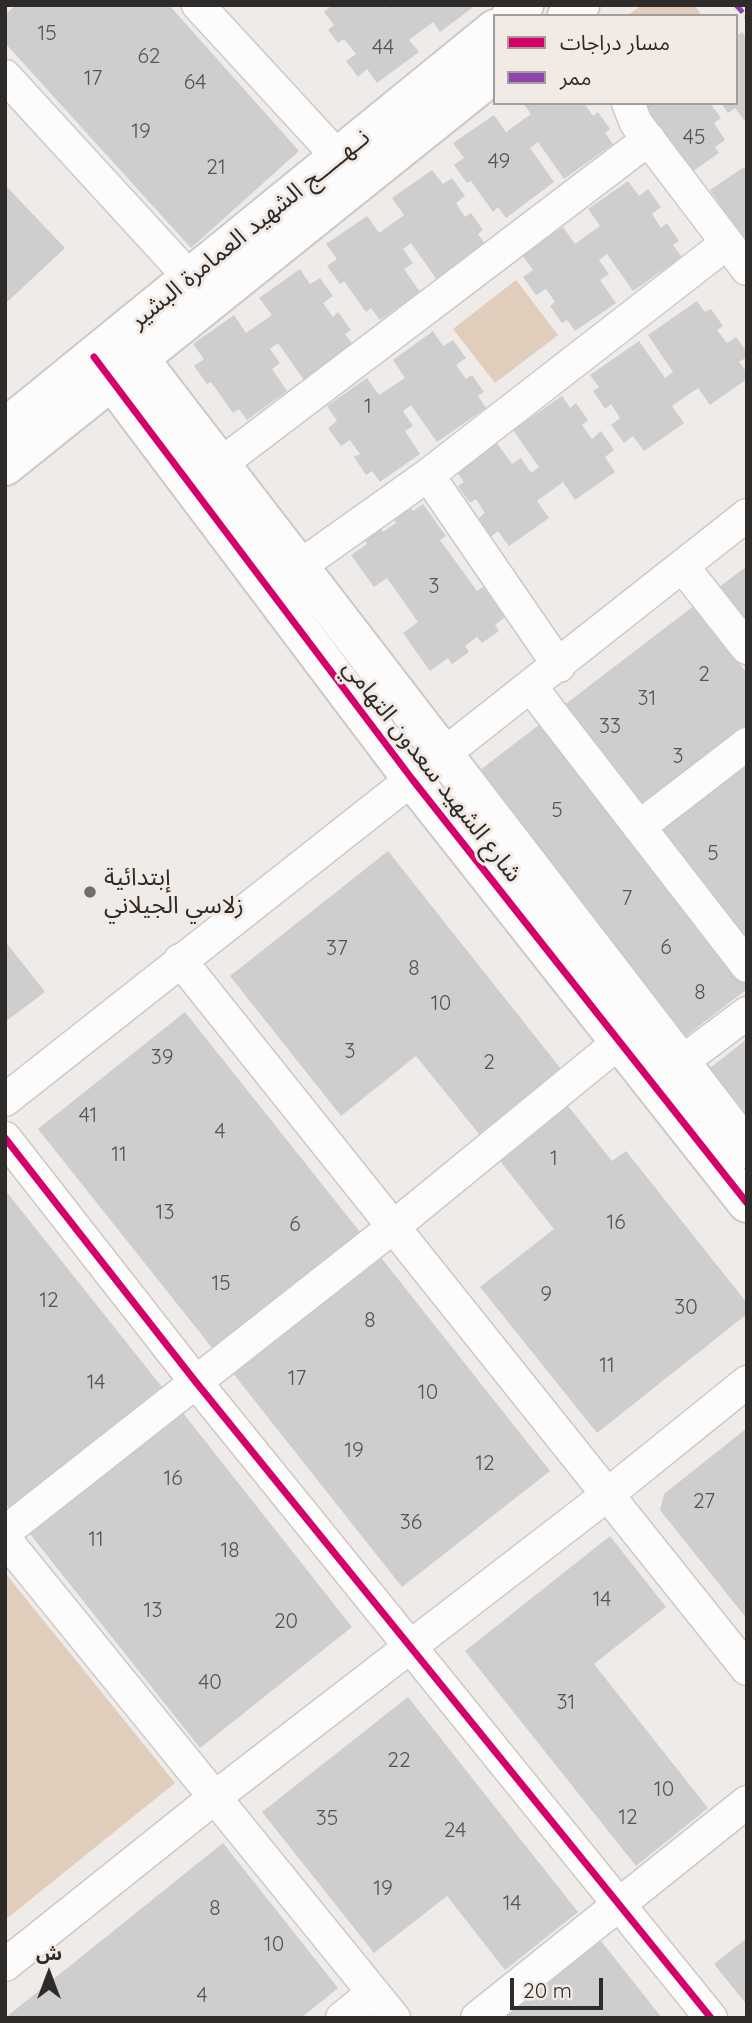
<!DOCTYPE html>
<html>
<head>
<meta charset="utf-8">
<style>
  body { margin:0 }
  #map { position:relative; width:752px; height:2023px; overflow:hidden; background:#eeebe8; font-family:Quicksand,"Noto Sans Arabic",sans-serif }
  canvas { display:block }
  .frame { position:absolute; inset:0; border:7px solid #2e2b29; pointer-events:none }
  .legend { position:absolute; left:493px; top:14px; width:245px; height:91px; box-sizing:border-box; background:#f2eae4; border:2px solid #a49e99; margin:0; padding:9px 12px; list-style:none; font-size:21px; color:#2e2b29 }
  .legend li { display:flex; align-items:center; gap:14px; height:35px }
  .legend b { width:35px; border:2px solid #a49e99 }
  .north { position:absolute; left:14px; top:1939px; width:70px; height:70px; -webkit-text-stroke:5px #f2eae4; paint-order:stroke; rotate:0deg; font-size:19px; font-weight:700; line-height:28px; text-align:center; color:#2e2b29 }
  .north::after { content:''; display:block; margin:auto; width:24px; height:32px; background:#2e2b29; clip-path:polygon(50% 0,100% 100%,50% 72%,0 100%) }
  .scale { position:absolute; left:510px; top:1978px; width:93px; height:32px; box-sizing:border-box; border:4px solid #2e2b29; border-top:0; padding-left:9px; font-size:21px; line-height:24px; white-space:nowrap; color:#2e2b29; -webkit-text-stroke:5px #f2eae4; paint-order:stroke }
</style>
</head>
<body>
<div id="map">
<canvas width="752" height="2023"></canvas>
<div class="frame"></div>
<ul class="legend">
<li><b style="height:9px;background:#d6006c"></b>مسار دراجات</li>
<li><b style="height:9px;background:#8e44ad"></b>ممر</li>
</ul>
<div class="north">ش</div>
<div class="scale">20 m</div>
</div>
<script>
const c = document.querySelector('canvas').getContext('2d');
c.lineJoin = 'round';
function paint(path, color) {
  c.fillStyle = color;
  c.fill(path, 'evenodd');
}
function shape(rows) {
  const path = new Path2D();
  for (const r of rows) {
    path.moveTo(r[0], r[1]);
    for (let i = 2; i < r.length; i += 2) path.lineTo(r[i], r[i + 1]);
  }
  return path;
}
function stroke(path, color, width, dash) {
  c.strokeStyle = color;
  c.lineWidth = width;
  c.lineCap = dash ? 'butt' : 'round';
  c.setLineDash(dash || []);
  c.stroke(path);
}
function drawText(font, color, halo, rows, align = 'center') {
  c.font = font + ' Quicksand,"Noto Sans Arabic",sans-serif';
  c.lineWidth = 6;
  c.setLineDash([]);
  c.textBaseline = 'middle';
  c.strokeStyle = halo;
  c.fillStyle = color;
  for (const [text, x, y, turn = 0] of rows) {
    c.save();
    c.translate(x, y);
    c.rotate((+turn || 0) * Math.PI / 180);
    c.textAlign = isNaN(turn) ? turn : align;
    if (halo) c.strokeText(text, 0, 0);
    c.fillText(text, 0, 0);
    c.restore();
  }
}
paint(shape([
  [642,5,694,5,702,16,627,16],
  [516,280,558,335,495,383,453,329],
  [5,1573,175,1783,5,1920]
]), '#e0cdbc');
paint(shape([
  [16,5,169,5,299,151,191,248,5,43,5,15],
  [332,5,383,5,385,8,389,5,476,5,440,32,433,22,409,40,419,52,377,83,367,69,358,77,346,61,356,54,344,39,338,43,328,30,334,25,324,12],
  [742,32,747,38,747,124,735,108,728,113,721,103,736,103,736,36],
  [523,103,584,103,593,116,598,112,610,129,605,133,613,144,564,179,538,142,530,148,554,182,506,218,498,207,493,212,471,181,467,183,454,165,464,158,453,143,494,115,506,132,531,114],
  [643,103,710,103,721,118,714,123,725,140,715,147,719,153,689,174],
  [744,167,747,170,747,246,711,209,719,203,710,190],
  [432,170,443,184,452,178,465,196,456,203,465,217,471,213,483,230,478,234,486,245,437,280,411,243,403,249,413,263,404,269,420,292,380,320,371,308,366,312,344,281,340,284,327,266,337,259,326,244,367,216,379,233,404,215,392,198],
  [628,181,639,196,648,189,661,207,652,214,661,228,667,223,679,241,673,245,682,257,633,291,607,254,599,260,609,274,600,280,616,303,575,331,567,320,562,323,550,306,555,302,546,289,536,295,523,277,533,270,522,255,563,227,575,244,587,235,600,226,588,209],
  [5,185,65,248,5,304],
  [300,269,310,284,320,278,333,296,323,303,333,317,338,312,351,330,345,334,353,345,304,380,278,343,270,349,280,363,272,369,287,391,247,420,239,409,233,413,211,382,207,384,194,366,204,359,193,344,234,315,246,333,272,315,259,298],
  [697,301,705,312,711,309,723,326,717,330,727,343,736,337,747,352,747,357,739,362,747,372,747,379,710,405,698,388,672,406,684,423,644,451,633,436,624,443,611,425,620,418,611,404,605,409,593,391,599,387,590,375,639,341,665,378,673,372,648,335],
  [433,331,443,346,453,340,466,358,456,365,466,379,472,375,484,392,478,396,486,408,437,442,411,405,403,411,413,426,405,431,420,454,380,482,372,471,366,475,354,457,360,454,350,440,341,446,328,428,337,421,327,406,367,378,379,395,405,378,393,360],
  [562,396,570,408,576,403,588,420,582,425,592,439,601,431,614,450,605,457,615,472,575,500,563,482,537,501,549,518,509,546,498,531,489,538,476,520,485,513,476,499,470,503,458,486,464,482,456,471,496,442,512,464,521,458,531,473,539,467,513,430],
  [423,504,446,536,440,540,477,591,483,587,505,617,495,625,499,631,482,643,477,637,465,646,469,652,452,664,448,658,430,671,403,633,418,622,387,578,374,587,351,555,367,544,363,538,379,526,383,532,396,523,392,517,409,505,413,511],
  [747,566,747,623,718,588],
  [695,605,747,673,747,733,645,809,563,706],
  [540,724,747,985,747,989,685,1037,475,774],
  [747,764,747,945,661,831],
  [388,851,561,1069,479,1134,416,1056,341,1116,230,976],
  [5,941,45,992,5,1022],
  [185,1012,360,1232,213,1349,38,1129],
  [747,1039,747,1114,710,1068],
  [564,1101,612,1161,626,1151,747,1303,747,1314,597,1433,480,1287,554,1229,496,1156],
  [5,1190,162,1387,9,1508,5,1503],
  [379,1255,550,1471,402,1587,232,1372],
  [183,1413,352,1627,200,1748,30,1534],
  [747,1428,747,1619,660,1510,664,1494],
  [610,1536,666,1607,594,1664,708,1808,636,1866,465,1651],
  [408,1697,578,1912,505,1970,447,1896,374,1953,262,1812],
  [223,1843,338,1988,301,2018,5,2018],
  [747,1938,747,2005,714,1964],
  [601,1941,662,2018,504,2018,528,1998]
]), '#cfcecf');
const minor = shape([
  [198,5,338,157],
  [5,76,191,279],
  [628,103,636,123,747,269],
  [222,463,649,139],
  [428,475,559,666],
  [300,566,428,475,727,243],
  [683,567,747,648],
  [531,687,747,966],
  [639,827,747,744],
  [180,960,747,1669],
  [679,1064,747,1013],
  [5,1100,747,515],
  [5,1138,195,1381,711,2018],
  [5,1532,392,1228,618,1043],
  [5,1539,394,2018],
  [5,1965,214,1798,607,1495,747,1382],
  [342,2018,373,1993],
  [477,2018,747,1802]
]);
const tertiary = shape([
  [121,335,747,1149],
  [94,357,412,779,747,1203]
]);
const secondary = shape([
  [511,16,524,5],
  [567,16,580,5],
  [5,428,495,29],
  [5,466,495,73]
]);
stroke(minor, '#ccc9c7', 35);
stroke(tertiary, '#ccc9c7', 42);
stroke(secondary, '#ccc9c7', 42);
stroke(minor, '#fcfcfc', 32);
stroke(tertiary, '#fcfcfc', 38);
stroke(secondary, '#fcfcfc', 38);
stroke(shape([
  [736,5,747,17]
]), '#8e44ad', 5, [10, 5]);
stroke(shape([
  [94,357,412,779,747,1203],
  [5,1138,195,1381,711,2018]
]), '#d6006c', 7);
for (const [x, y, r, color] of [
  [90,892,7,"#716e6c"]
]) {
  const dot = new Path2D();
  dot.arc(x, y, r, 0, 2 * Math.PI);
  c.fillStyle = color;
  c.fill(dot);
  stroke(dot, '#f2eae4', 2.5);
}
drawText('21px', '#565452', null, [
  ["15",47,34],
  ["44",383,48],
  ["62",149,57],
  ["17",93,79],
  ["64",195,83],
  ["19",141,132],
  ["45",694,138],
  ["49",499,162],
  ["21",216,168],
  ["1",368,407],
  ["3",434,587],
  ["2",704,675],
  ["31",647,699],
  ["33",610,727],
  ["3",678,757],
  ["5",557,811],
  ["5",713,854],
  ["7",627,899],
  ["6",666,948],
  ["37",337,949],
  ["8",414,969],
  ["8",700,993],
  ["10",441,1004],
  ["3",350,1052],
  ["39",162,1058],
  ["2",489,1063],
  ["41",88,1116],
  ["4",220,1132],
  ["11",119,1155],
  ["1",554,1159],
  ["13",165,1213],
  ["16",616,1223],
  ["6",295,1225],
  ["15",221,1284],
  ["9",546,1295],
  ["12",49,1301],
  ["30",686,1308],
  ["8",370,1321],
  ["11",607,1366],
  ["17",297,1379],
  ["14",96,1383],
  ["10",428,1393],
  ["19",354,1451],
  ["12",485,1464],
  ["16",173,1479],
  ["27",704,1502],
  ["36",411,1523],
  ["11",96,1540],
  ["18",230,1551],
  ["14",602,1600],
  ["13",153,1611],
  ["20",286,1622],
  ["40",210,1683],
  ["31",566,1703],
  ["22",399,1761],
  ["10",664,1790],
  ["12",628,1818],
  ["35",327,1819],
  ["24",455,1831],
  ["19",383,1889],
  ["14",512,1904],
  ["8",215,1909],
  ["10",274,1945],
  ["4",202,1996]
]);
drawText('24px', '#2e2b29', '#f2eae4', [
  ["نــهـــــج الشهيد العمامرة البشير",250,229,-39],
  ["شارع الشهيد سعدون التهامي",432,771,52]
]);
drawText('24px', '#2e2b29', '#f2eae4', [
  ["إبتدائية",104,878],
  ["زلاسي الجيلاني",104,906]
], 'left');
</script>
</body>
</html>
